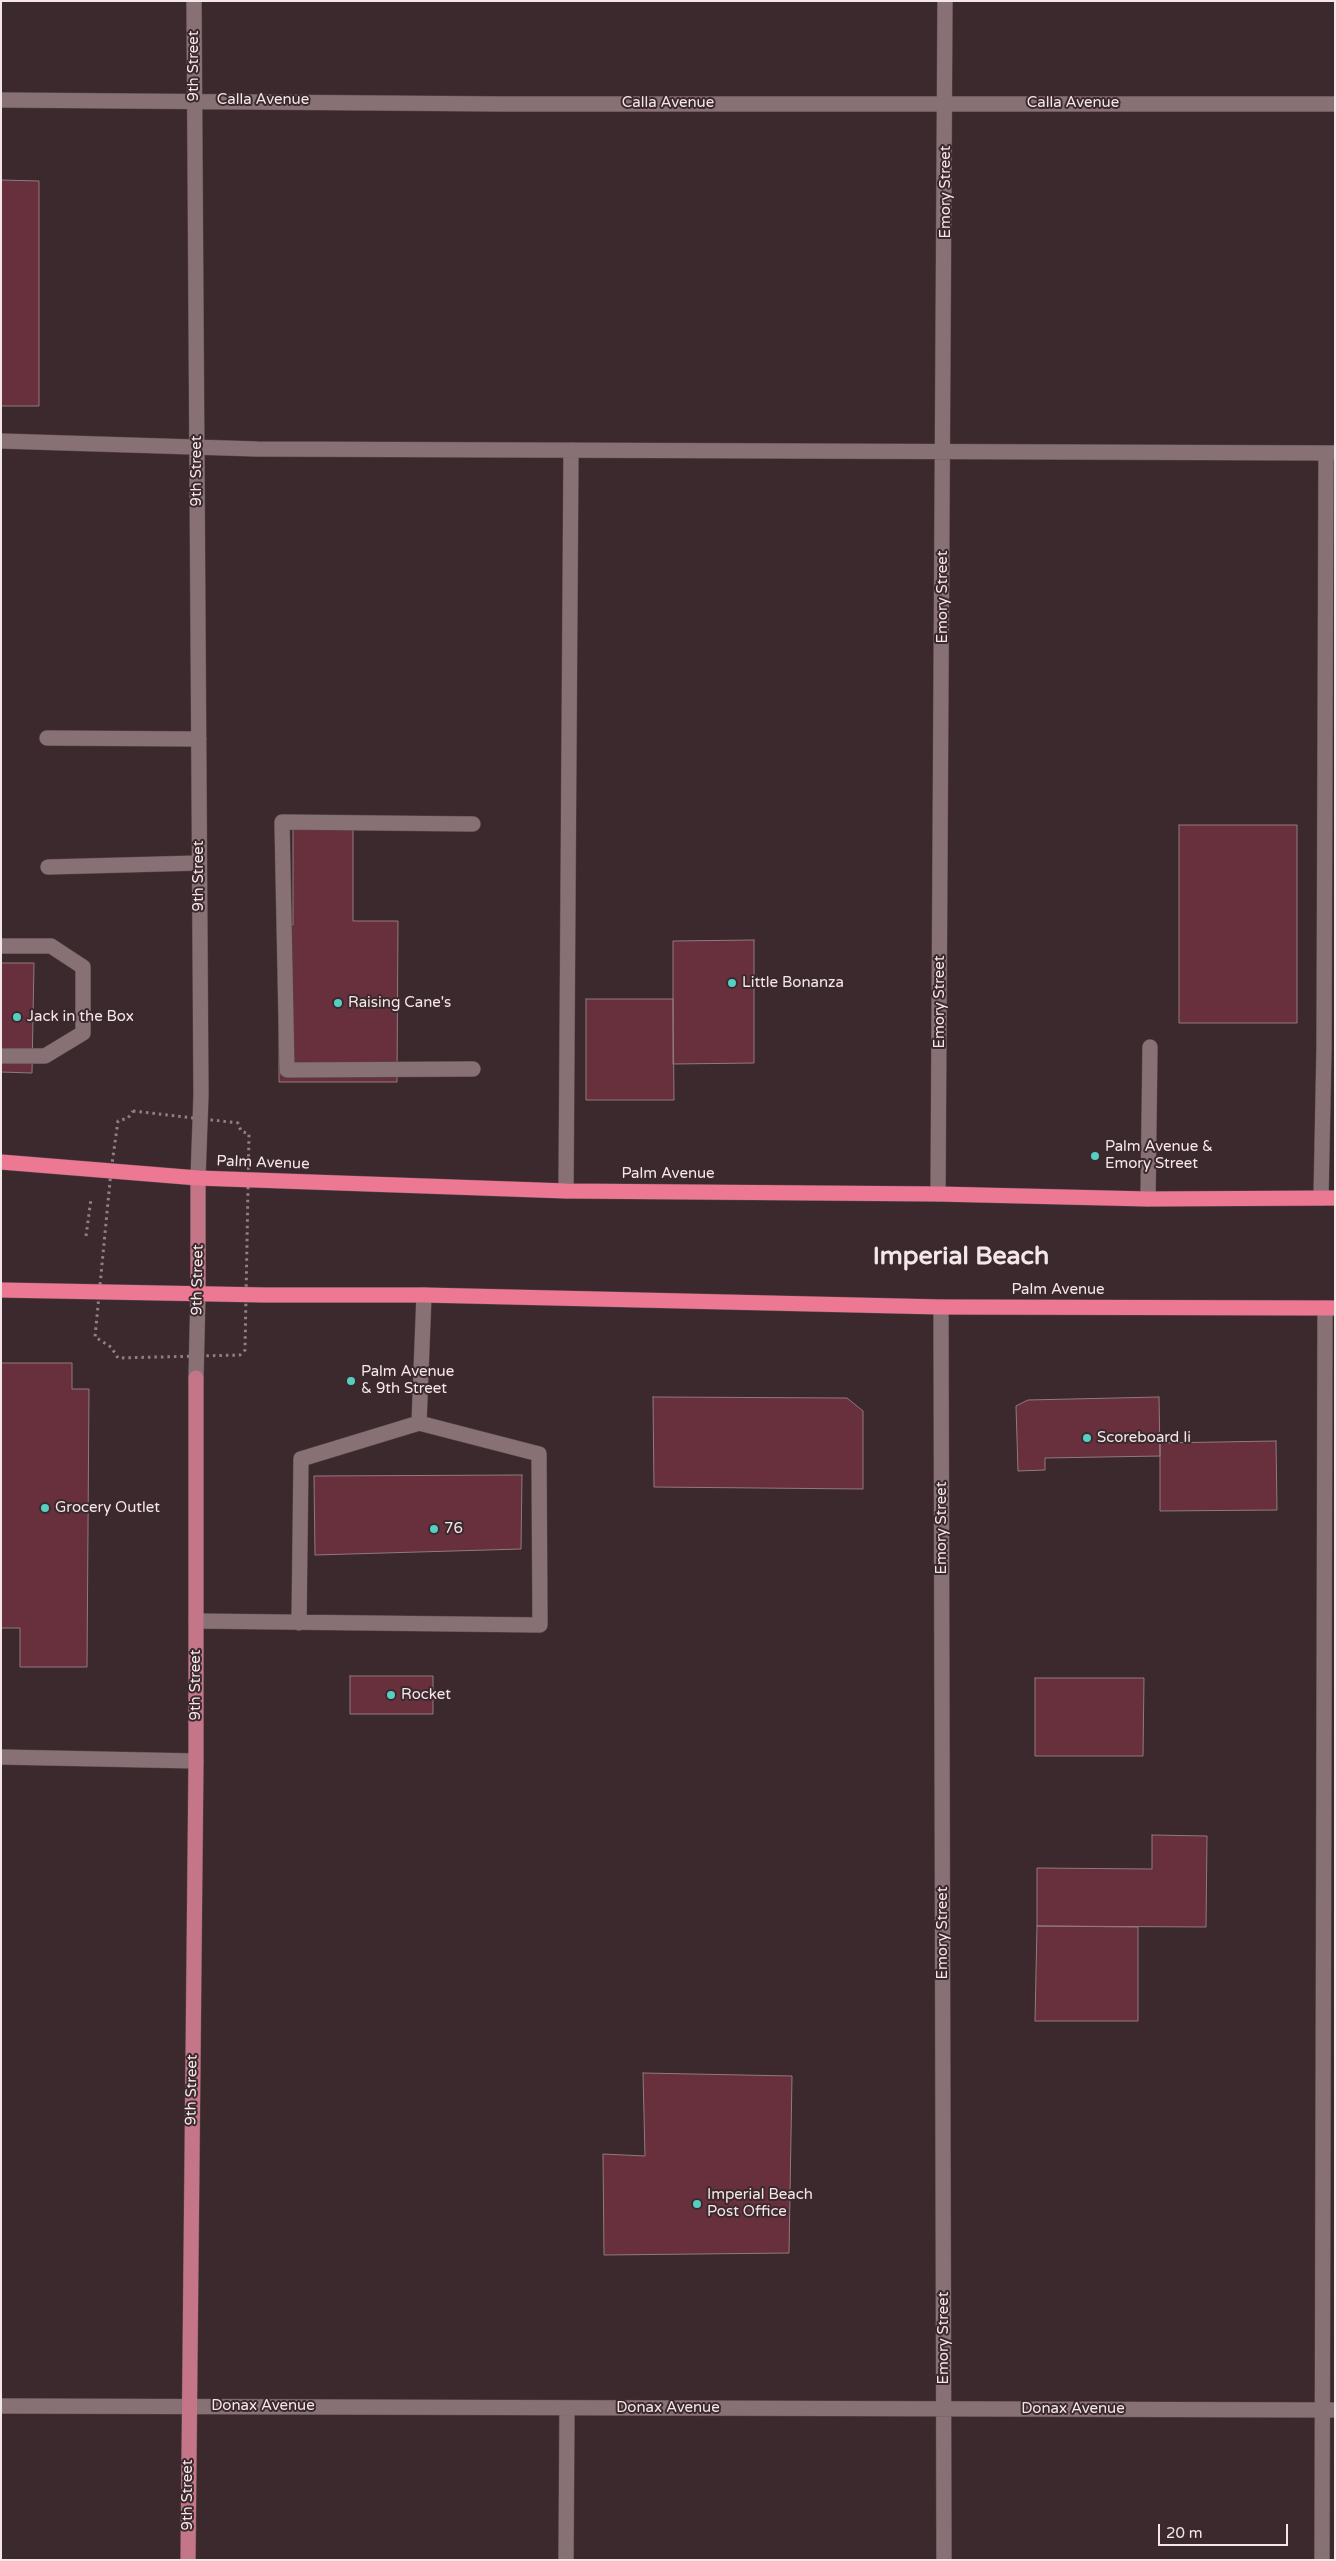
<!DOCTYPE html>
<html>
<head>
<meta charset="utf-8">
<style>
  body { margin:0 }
  #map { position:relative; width:1336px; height:2561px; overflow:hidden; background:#3c292d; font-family:"Varela Round",sans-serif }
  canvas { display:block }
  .frame { position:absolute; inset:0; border:2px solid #f4e7e9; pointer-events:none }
  .scale { position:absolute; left:1158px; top:2524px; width:130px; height:22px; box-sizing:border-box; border:2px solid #f4e7e9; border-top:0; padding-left:6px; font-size:15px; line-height:18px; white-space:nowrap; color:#f4e7e9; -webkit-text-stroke:4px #3c292d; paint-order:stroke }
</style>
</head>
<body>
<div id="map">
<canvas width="1336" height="2561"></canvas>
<div class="frame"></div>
<div class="scale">20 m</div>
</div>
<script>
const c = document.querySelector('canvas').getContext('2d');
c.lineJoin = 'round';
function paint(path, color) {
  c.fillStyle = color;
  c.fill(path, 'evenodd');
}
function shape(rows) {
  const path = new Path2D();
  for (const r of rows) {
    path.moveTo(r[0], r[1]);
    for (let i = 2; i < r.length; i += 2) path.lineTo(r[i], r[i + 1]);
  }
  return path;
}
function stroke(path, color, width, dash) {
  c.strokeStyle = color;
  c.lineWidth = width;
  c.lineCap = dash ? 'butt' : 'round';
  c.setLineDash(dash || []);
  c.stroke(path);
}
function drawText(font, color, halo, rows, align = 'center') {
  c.font = font + ' "Varela Round",sans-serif';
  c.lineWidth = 4;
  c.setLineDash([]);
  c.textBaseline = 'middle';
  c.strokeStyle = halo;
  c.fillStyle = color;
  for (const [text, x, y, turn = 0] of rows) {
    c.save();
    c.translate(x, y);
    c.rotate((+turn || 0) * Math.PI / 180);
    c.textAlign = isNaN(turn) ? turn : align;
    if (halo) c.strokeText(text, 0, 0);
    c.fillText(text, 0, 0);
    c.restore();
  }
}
const building = shape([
  [1,180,39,181,39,406,1,406,1,180],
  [293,822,353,822,353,921,398,921,397,1082,279,1082,279,924,293,925,293,822],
  [1179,825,1297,825,1297,1023,1179,1023,1179,825],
  [754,940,754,1063,673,1064,673,941,754,940],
  [1,963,34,963,32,1073,1,1072,1,963],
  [586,999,673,999,674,1100,586,1100,586,999],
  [1,1363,72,1363,72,1389,89,1389,87,1667,20,1667,20,1628,1,1628,1,1363],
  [653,1397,847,1398,863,1411,863,1489,654,1487,653,1397],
  [1159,1397,1160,1456,1045,1458,1045,1470,1018,1471,1016,1406,1028,1400,1159,1397],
  [1276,1441,1277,1510,1160,1511,1160,1443,1276,1441],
  [522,1475,521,1549,315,1555,314,1476,522,1475],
  [350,1676,433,1676,433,1714,350,1714,350,1676],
  [1035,1678,1144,1678,1143,1756,1035,1756,1035,1678],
  [1152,1835,1207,1836,1206,1927,1037,1926,1037,1868,1152,1869,1152,1835],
  [1037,1926,1138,1927,1138,2021,1035,2021,1037,1926],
  [643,2073,792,2076,789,2253,604,2255,603,2154,645,2156,643,2073]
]);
paint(building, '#682f3d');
stroke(building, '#917a7e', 1);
const minor = shape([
  [194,1,201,1095,198,1178],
  [1,100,501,104,1335,104],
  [1,441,257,449,1335,453],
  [47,738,199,739],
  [473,824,282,822,287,1070,473,1069],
  [48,867,199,863],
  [1,946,51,946,83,967,83,1033,45,1056,1,1056],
  [566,1191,571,450],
  [938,1194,945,1],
  [1321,1198,1324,1048,1326,453],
  [1148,1199,1150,1047],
  [941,1307,944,2560],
  [196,1378,198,1293],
  [196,1621,540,1625,539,1454,419,1423,424,1295],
  [299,1623,301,1459,419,1423],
  [1,1757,196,1761],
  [1,2406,1335,2410],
  [566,2560,567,2408],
  [1322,2560,1325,1308]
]);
const major = shape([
  [198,1178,198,1293],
  [188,2560,196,1761,196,1378]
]);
const highway = shape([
  [1,1162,198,1178,566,1191,938,1194,1148,1199,1335,1198],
  [1,1290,265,1295,424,1295,941,1307,1335,1308]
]);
stroke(minor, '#59494c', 16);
stroke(major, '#59494c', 16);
stroke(highway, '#59494c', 16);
stroke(shape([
  [133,1111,238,1123,241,1131,249,1134,245,1350,240,1355,118,1358,111,1347,95,1337,111,1171,118,1121,128,1118,133,1111],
  [86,1236,91,1199]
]), '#918083', 3, [2.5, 4]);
stroke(minor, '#877175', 15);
stroke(major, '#c47588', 15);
stroke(highway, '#ed7894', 15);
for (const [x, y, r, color] of [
  [732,983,5,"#57cec2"],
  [338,1003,5,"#57cec2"],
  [17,1017,5,"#57cec2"],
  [1095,1156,5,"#57cec2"],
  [351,1381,5,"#57cec2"],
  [1087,1438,5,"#57cec2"],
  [45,1508,5,"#57cec2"],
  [434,1529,5,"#57cec2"],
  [391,1695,5,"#57cec2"],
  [697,2204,5,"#57cec2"]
]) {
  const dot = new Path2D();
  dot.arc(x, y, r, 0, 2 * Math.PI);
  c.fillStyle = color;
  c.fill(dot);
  stroke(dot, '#3c292d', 2);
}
drawText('15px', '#f4e7e9', '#3c292d', [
  ["9th Street",194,66,-90],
  ["Calla Avenue",263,100],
  ["Calla Avenue",668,103],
  ["Calla Avenue",1073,103],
  ["Emory Street",946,192,-90],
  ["9th Street",197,471,-90],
  ["Emory Street",943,597,-90],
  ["9th Street",199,876,-90],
  ["Emory Street",940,1002,-90],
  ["Palm Avenue",263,1163,2],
  ["Palm Avenue",668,1174],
  ["9th Street",198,1280,-89],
  ["Palm Avenue",1058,1290],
  ["Emory Street",942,1528,-90],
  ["9th Street",196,1685,-90],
  ["Emory Street",943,1933,-90],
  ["9th Street",192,2090,-89],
  ["Emory Street",944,2338,-90],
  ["Donax Avenue",263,2406],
  ["Donax Avenue",668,2408],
  ["Donax Avenue",1073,2409],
  ["9th Street",188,2495,-90]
]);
drawText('15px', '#f4e7e9', '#3c292d', [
  ["Little Bonanza",742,983],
  ["Raising Cane's",348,1003],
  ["Jack in the Box",27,1017],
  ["Palm Avenue &",1105,1147],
  ["Emory Street",1105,1164],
  ["Palm Avenue",361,1372],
  ["& 9th Street",361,1389],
  ["Scoreboard Ii",1097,1438],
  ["Grocery Outlet",55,1508],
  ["76",444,1529],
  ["Rocket",401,1695],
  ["Imperial Beach",707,2195],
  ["Post Office",707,2212]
], 'left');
drawText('bold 25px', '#f4e7e9', '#3c292d', [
  ["Imperial Beach",961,1257]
]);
</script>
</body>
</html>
